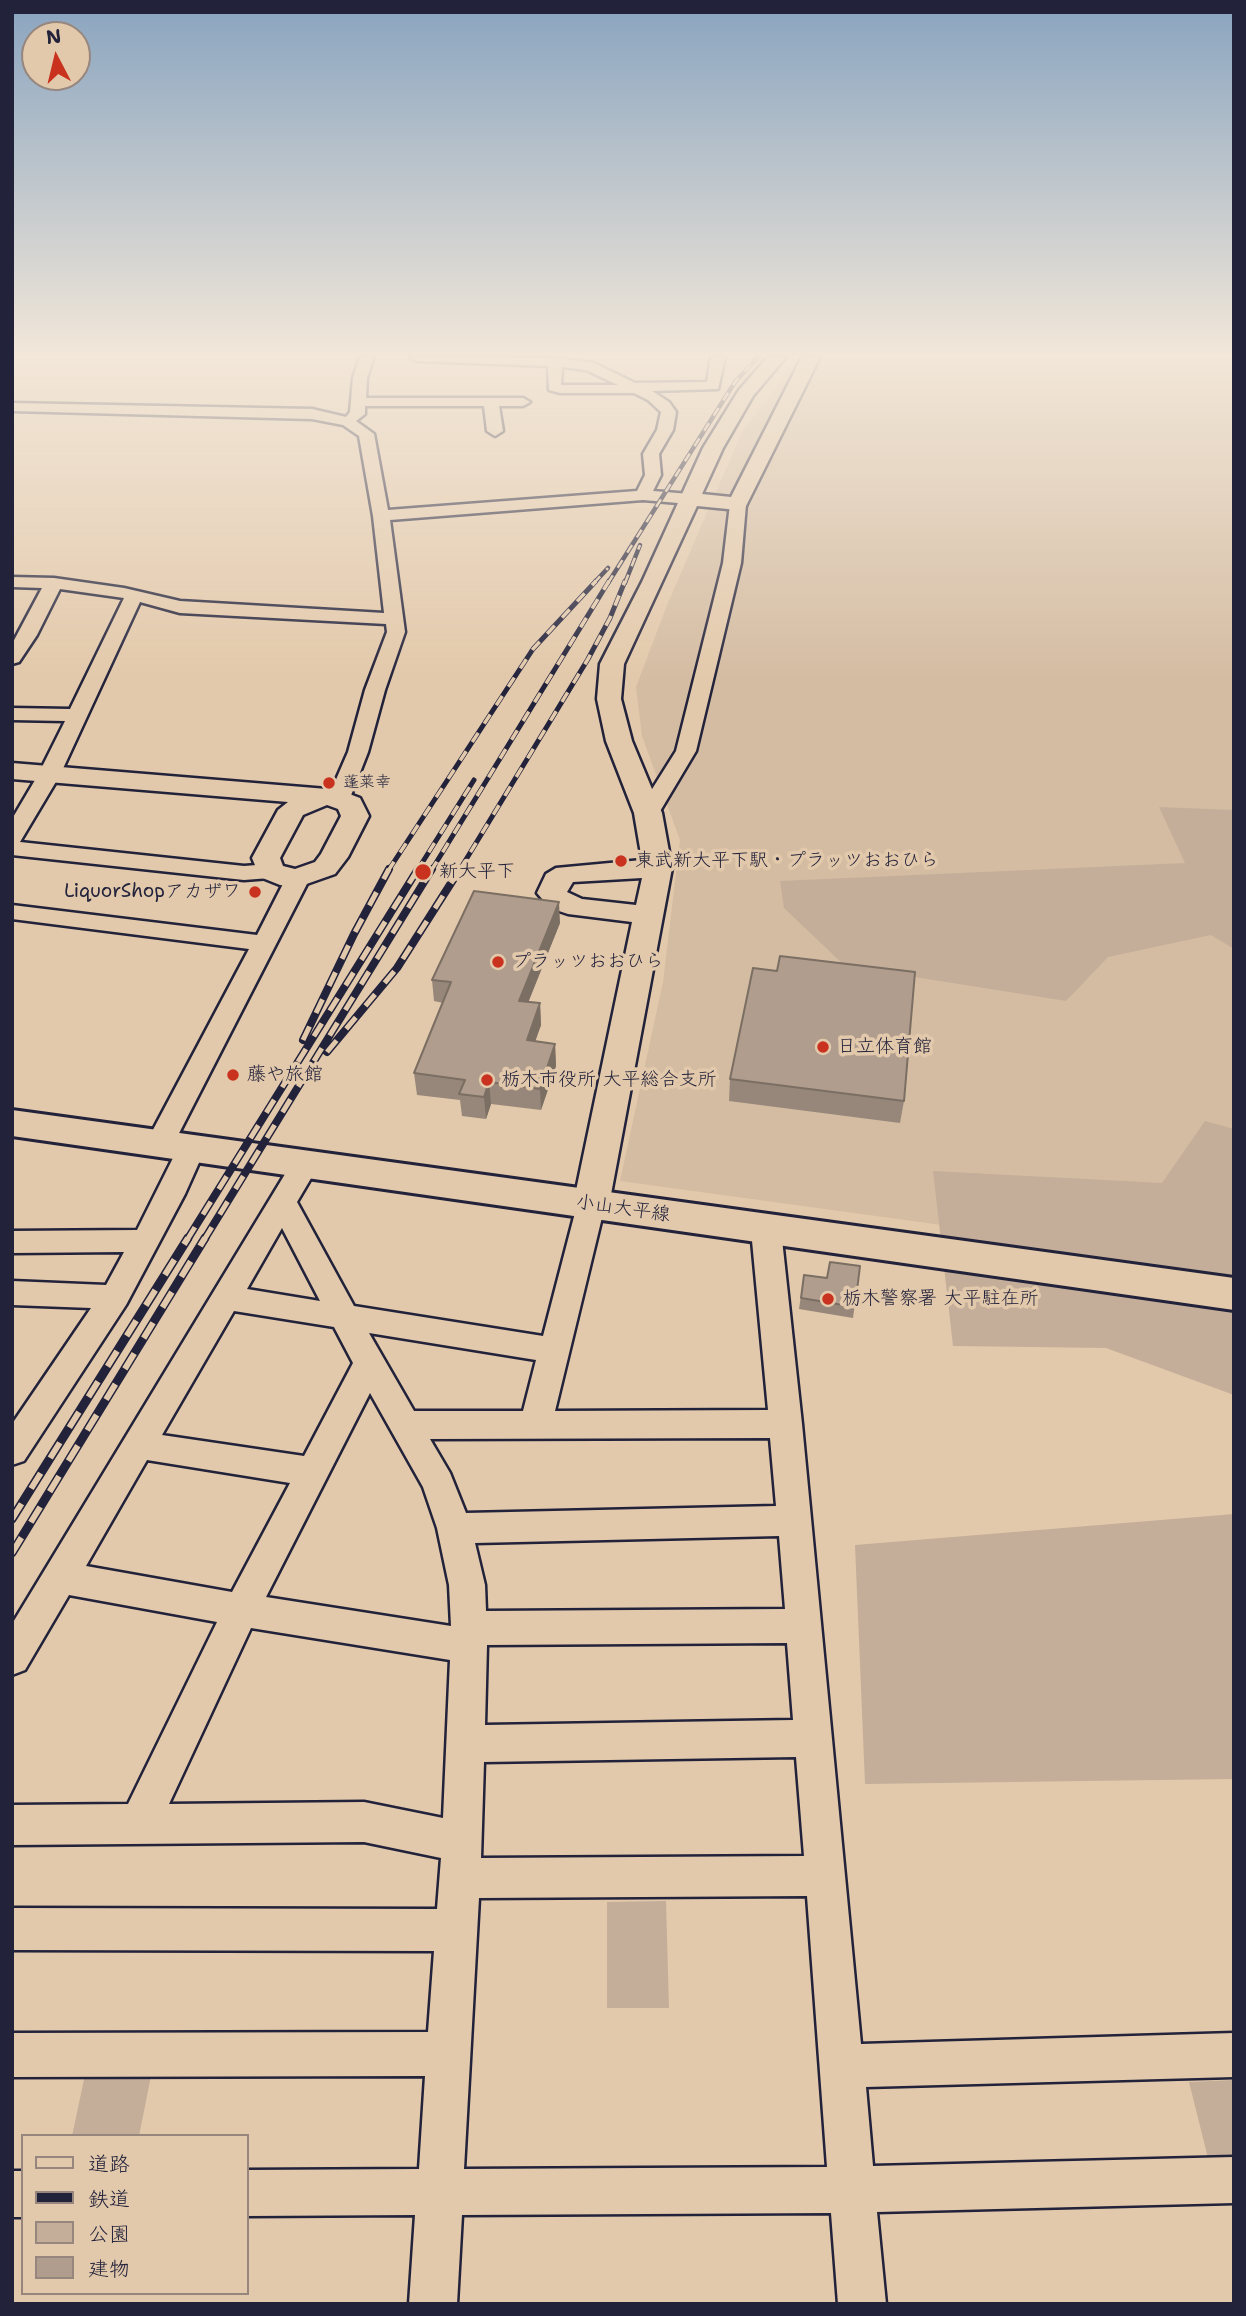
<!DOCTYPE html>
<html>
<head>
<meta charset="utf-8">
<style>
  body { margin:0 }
  #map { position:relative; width:1246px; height:2316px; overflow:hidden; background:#e3c9ab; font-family:"Shantell Sans","Klee One",sans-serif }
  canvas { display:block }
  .frame { position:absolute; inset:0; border:14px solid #22223b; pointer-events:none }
  .legend { position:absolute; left:21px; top:2134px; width:228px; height:161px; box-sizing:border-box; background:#e3c9ab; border:2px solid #96867e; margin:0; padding:9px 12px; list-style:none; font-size:21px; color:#22223b }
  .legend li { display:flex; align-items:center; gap:14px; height:35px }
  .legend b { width:35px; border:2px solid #96867e }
  .north { position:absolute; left:21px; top:21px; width:70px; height:70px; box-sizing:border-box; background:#e3c9ab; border:2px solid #96867e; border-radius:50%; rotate:353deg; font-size:19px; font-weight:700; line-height:28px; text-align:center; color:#22223b }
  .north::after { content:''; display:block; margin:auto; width:24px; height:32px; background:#c8321e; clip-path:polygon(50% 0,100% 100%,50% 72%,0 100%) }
</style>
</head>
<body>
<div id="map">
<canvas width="1246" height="2316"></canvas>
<div class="frame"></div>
<ul class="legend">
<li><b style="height:9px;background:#e3c9ab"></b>道路</li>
<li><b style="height:9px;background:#22223b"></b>鉄道</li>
<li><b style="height:19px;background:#c4ae99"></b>公園</li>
<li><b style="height:19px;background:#b09d8e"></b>建物</li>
</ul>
<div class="north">N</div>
</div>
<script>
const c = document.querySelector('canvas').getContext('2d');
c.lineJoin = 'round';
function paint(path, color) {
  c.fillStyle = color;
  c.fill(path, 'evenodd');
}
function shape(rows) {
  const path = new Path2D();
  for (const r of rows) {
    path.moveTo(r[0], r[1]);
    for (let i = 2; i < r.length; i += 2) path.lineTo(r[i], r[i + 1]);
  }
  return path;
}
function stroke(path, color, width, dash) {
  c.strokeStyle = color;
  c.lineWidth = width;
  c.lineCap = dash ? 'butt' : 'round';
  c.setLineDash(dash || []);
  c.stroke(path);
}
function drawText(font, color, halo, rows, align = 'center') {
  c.font = font + ' "Shantell Sans","Klee One",sans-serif';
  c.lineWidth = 7;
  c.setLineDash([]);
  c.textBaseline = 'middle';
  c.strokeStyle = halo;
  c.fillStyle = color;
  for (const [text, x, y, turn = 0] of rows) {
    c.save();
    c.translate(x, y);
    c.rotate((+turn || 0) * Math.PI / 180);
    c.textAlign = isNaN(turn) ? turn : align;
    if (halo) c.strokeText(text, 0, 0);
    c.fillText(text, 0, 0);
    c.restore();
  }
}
paint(shape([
  [798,357,1234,357,1234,1265,620,1181,663,982,680,840,642,736,636,687,667,605,742,432]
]), '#d4bca2');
paint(shape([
  [1159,807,1234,810,1234,949,1211,935,1108,957,1066,1001,845,966,784,908,780,881,1185,863],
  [1205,1121,1234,1129,1234,1395,1106,1348,953,1346,933,1171,1162,1183],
  [1234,1514,1234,1779,865,1784,855,1545],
  [666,1901,669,2008,607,2008,607,1902],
  [86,2070,152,2071,139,2136,72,2136],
  [1234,2080,1234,2165,1210,2166,1189,2082]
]), '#c4ae99');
const minor = shape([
  [360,357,374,357,367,378,366,398,523,398,530,402,523,406,499,406,503,431,495,436,487,431,484,406,365,406,365,414,356,421,374,434,388,510,637,491,645,475,643,454,657,430,661,412,648,400,634,393,560,393,549,390,548,366,417,361,410,357,555,358,594,363,635,383,707,382,711,357,725,357,718,389,652,391,669,402,676,412,673,430,659,454,661,475,653,491,690,494,698,499,690,504,643,500,390,520,405,632,385,690,368,752,350,798,347,803,339,805,331,803,328,798,348,752,365,690,387,632,386,624,180,613,140,602,60,775,20,842,244,866,270,864,278,866,281,871,278,876,270,878,244,880,12,855,12,819,38,775,65,721,12,720,12,708,70,709,124,598,60,589,37,635,19,662,12,664,12,644,42,588,12,587,12,577,54,578,124,588,180,601,384,613,373,516,359,436,343,425,312,419,12,411,12,403,312,409,346,417,350,412,353,378,360,357],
  [562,367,586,370,618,385,561,385,562,367],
  [738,499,746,504,741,563,696,751,656,818,640,818,637,813,676,751,723,563,730,504,738,499],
  [298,871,306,873,310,878,174,1143,170,1150,160,1153,150,1150,146,1143,249,949,12,919,12,905,257,935,286,878,290,873,298,871],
  [192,1137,202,1140,206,1147,185,1194,126,1305,24,1461,12,1465,12,1424,91,1308,12,1305,12,1281,106,1285,124,1252,12,1253,12,1231,137,1230,182,1140,192,1137],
  [306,1153,316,1156,320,1163,297,1202,354,1306,543,1336,577,1205,581,1197,591,1194,601,1197,605,1205,555,1411,768,1410,751,1230,756,1222,766,1219,776,1222,781,1230,802,1424,861,2044,1234,2033,1234,2077,866,2087,873,2166,1234,2157,1234,2203,877,2212,886,2304,838,2304,831,2213,462,2215,457,2304,409,2304,415,2215,247,2216,247,2170,419,2169,425,2076,12,2077,12,2033,428,2032,434,1951,12,1950,12,1908,437,1909,441,1858,364,1842,12,1845,12,1805,128,1804,217,1622,69,1595,25,1670,12,1675,12,1624,296,1156,306,1153],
  [282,1228,320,1301,247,1289,282,1228],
  [234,1311,334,1327,353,1363,304,1456,162,1435,234,1311],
  [369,1333,536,1360,523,1411,414,1411,369,1333],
  [370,1393,423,1487,437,1528,449,1585,451,1626,266,1597,370,1393],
  [770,1438,776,1506,466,1513,450,1473,430,1439,770,1438],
  [147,1460,290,1483,232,1592,86,1566,147,1460],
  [779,1536,785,1609,486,1611,485,1585,475,1543,779,1536],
  [251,1628,450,1660,443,1818,364,1802,169,1804,251,1628],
  [787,1643,793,1720,485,1725,487,1645,787,1643],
  [796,1757,804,1856,481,1858,484,1762,796,1757],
  [807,1896,827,2167,464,2169,479,1898,807,1896],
  [12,2171,23,2171,23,2217,12,2217,12,2171]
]);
const tertiary = shape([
  [768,357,786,357,753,396,723,448,702,494,731,497,802,357,820,357,745,508,738,510,697,506,624,664,621,699,632,741,662,813,672,868,609,1205,604,1214,591,1218,578,1214,573,1205,632,922,568,914,550,908,537,893,546,874,556,868,642,860,634,813,606,741,597,699,600,664,642,582,703,448,739,390,768,357],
  [642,878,636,905,582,899,567,892,573,882,642,878],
  [12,763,339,790,360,798,369,816,348,857,335,874,298,887,280,885,260,877,252,858,278,810,288,802,12,779,12,763],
  [327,805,338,809,341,816,321,854,315,862,295,869,283,866,280,858,303,815,327,805]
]);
const secondary = shape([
  [12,1110,1234,1278,1234,1310,12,1136,12,1110]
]);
stroke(minor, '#22223b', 5);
stroke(tertiary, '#22223b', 5);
stroke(secondary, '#22223b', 6);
paint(minor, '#e3c9ab');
paint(tertiary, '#e3c9ab');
paint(secondary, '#e3c9ab');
const railFar3 = shape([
  [594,583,608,568],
  [608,583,735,382,758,357],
  [625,583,640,545]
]);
const railFar2 = shape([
  [388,871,533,649,596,581],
  [417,871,474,780],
  [431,871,609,581],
  [459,871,588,659,610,618,625,581]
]);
const railFar1 = shape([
  [303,1040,354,934,389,869],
  [327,1052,397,968,460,869],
  [187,1240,418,869],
  [204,1240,432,869]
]);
const rail = shape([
  [12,1519,188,1238],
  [12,1553,205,1238]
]);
stroke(railFar3, '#22223b', 4.5);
stroke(railFar2, '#22223b', 5);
stroke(railFar1, '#22223b', 8);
stroke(rail, '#22223b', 9);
stroke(railFar3, '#e3c9ab', 2.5, [9]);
stroke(railFar2, '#e3c9ab', 3.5, [11]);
stroke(railFar1, '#e3c9ab', 5, [15]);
stroke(rail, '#e3c9ab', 6, [18]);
paint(shape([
  [560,923,528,1002,540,1003,541,1025,535,1041,555,1044,556,1066,541,1110,491,1104,486,1119,462,1116,460,1100,417,1095,414,1073,443,1003,434,1001,432,980],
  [730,1079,904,1101,900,1123,729,1101],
  [860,1266,853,1318,799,1309,804,1275,827,1278]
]), '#97877a');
paint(shape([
  [559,902,560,923,520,1023,519,1001],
  [540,1003,541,1025,528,1062,527,1040],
  [555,1044,556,1066,541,1110,540,1089],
  [489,1082,491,1104,486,1119,484,1097]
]), '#7b6e63');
const building = shape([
  [474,891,559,902,519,1001,540,1003,527,1040,555,1044,540,1089,489,1082,484,1097,459,1094,465,1080,414,1073,451,982,432,980,474,891],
  [780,956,915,972,904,1101,730,1079,753,968,777,971,780,956],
  [830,1262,860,1266,855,1307,801,1298,804,1275,827,1278,830,1262]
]);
paint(building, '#b09d8e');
stroke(building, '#7b6e63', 2);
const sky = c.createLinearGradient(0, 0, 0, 681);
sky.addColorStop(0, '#89a4bf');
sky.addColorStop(0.52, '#f2e7d9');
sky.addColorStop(1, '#f2e7d900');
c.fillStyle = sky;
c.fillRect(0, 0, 1246, 681);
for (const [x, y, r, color] of [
  [329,783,7,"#c8321e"],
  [621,861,7,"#c8321e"],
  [423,872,9,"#c8321e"],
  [255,892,7,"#c8321e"],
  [498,962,7,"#c8321e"],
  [823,1047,7,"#c8321e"],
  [233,1075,7,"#c8321e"],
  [487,1080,7,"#c8321e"],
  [828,1299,7,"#c8321e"]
]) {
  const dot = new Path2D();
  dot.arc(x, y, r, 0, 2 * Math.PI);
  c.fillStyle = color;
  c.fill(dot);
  stroke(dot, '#e3c9ab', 2.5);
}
drawText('16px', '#22223b', '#e3c9ab', [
  ["蓬莱幸",343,783]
], 'left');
drawText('19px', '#22223b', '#e3c9ab', [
  ["東武新大平下駅・プラッツおおひら",635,861],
  ["新大平下",439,872],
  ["LiquorShopアカザワ",241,892,"right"],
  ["プラッツおおひら",512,962],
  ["日立体育館",837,1047],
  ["藤や旅館",247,1075],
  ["栃木市役所 大平総合支所",501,1080],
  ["栃木警察署 大平駐在所",842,1299]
], 'left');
drawText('19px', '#22223b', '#e3c9ab', [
  ["小山大平線",623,1209,8]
]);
</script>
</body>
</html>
